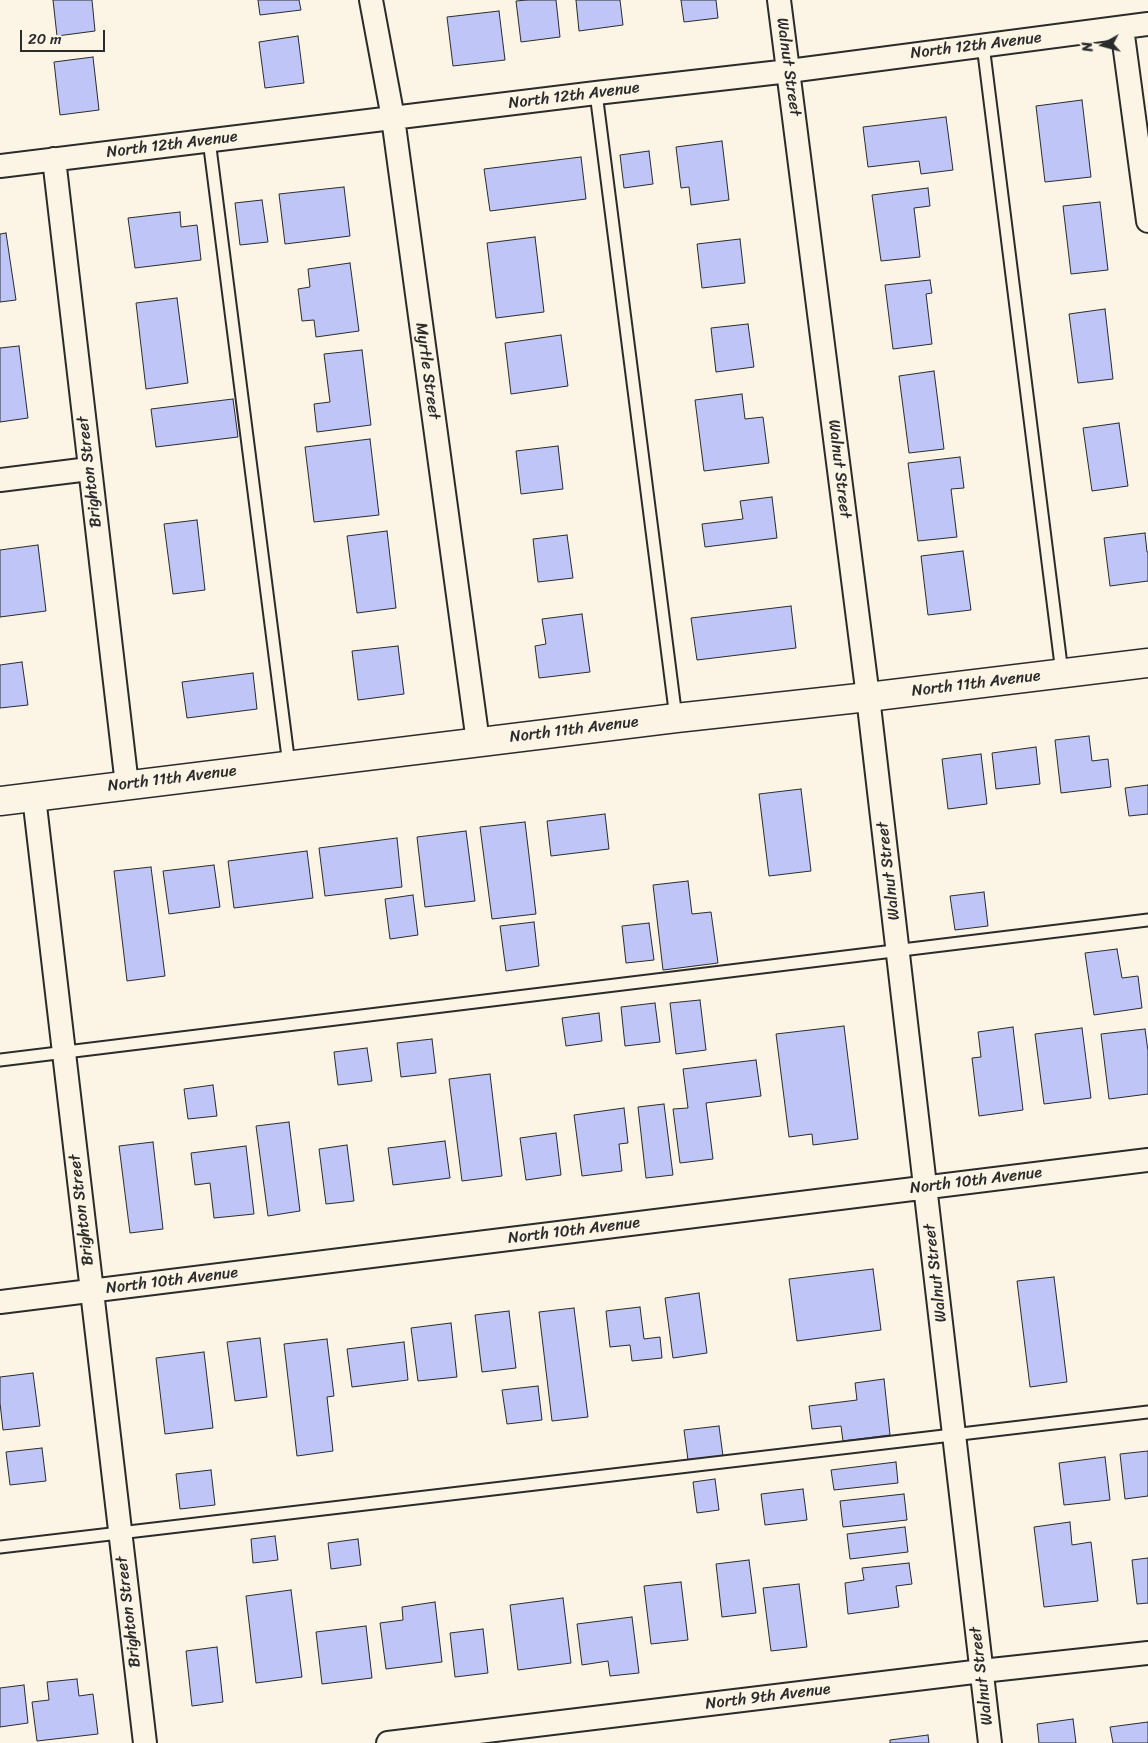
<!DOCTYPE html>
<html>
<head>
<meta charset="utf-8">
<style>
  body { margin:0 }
  #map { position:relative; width:1148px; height:1743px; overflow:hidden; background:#fcf5e5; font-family:Sriracha,sans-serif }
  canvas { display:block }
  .north { position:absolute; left:1078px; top:20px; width:50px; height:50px; -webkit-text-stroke:4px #fcf5e5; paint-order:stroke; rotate:263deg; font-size:14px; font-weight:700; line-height:20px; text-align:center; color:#2b2b2b }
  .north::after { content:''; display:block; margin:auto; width:18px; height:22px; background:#2b2b2b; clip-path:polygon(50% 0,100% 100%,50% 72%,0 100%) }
  .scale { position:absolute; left:20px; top:30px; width:85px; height:22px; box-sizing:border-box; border:2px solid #2b2b2b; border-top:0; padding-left:6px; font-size:15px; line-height:18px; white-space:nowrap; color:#2b2b2b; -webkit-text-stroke:4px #fcf5e5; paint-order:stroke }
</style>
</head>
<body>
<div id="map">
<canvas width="1148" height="1743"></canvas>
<div class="north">N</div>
<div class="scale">20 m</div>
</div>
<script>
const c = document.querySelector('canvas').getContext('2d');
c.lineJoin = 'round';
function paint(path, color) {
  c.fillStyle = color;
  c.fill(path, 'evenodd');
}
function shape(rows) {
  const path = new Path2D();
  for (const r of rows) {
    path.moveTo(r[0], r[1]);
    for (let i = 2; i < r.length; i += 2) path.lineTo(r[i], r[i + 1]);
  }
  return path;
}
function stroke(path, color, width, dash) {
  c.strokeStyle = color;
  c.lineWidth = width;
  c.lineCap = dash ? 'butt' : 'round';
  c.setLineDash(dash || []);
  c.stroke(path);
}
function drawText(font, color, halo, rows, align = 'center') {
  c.font = font + ' Sriracha,sans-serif';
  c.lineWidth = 4;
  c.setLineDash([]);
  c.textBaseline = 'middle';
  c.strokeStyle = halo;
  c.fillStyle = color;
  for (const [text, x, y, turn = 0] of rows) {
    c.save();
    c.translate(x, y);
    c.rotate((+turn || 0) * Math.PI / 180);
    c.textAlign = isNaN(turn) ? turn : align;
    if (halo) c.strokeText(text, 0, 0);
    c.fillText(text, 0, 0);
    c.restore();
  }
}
const building = shape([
  [53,0,92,0,95,31,57,36,53,0],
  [258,0,299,0,301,10,260,15,258,0],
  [527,0,556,0,560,37,521,42,516,1,527,0],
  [576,0,620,0,623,25,579,31,576,0],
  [681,0,716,0,718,18,684,22,681,0],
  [499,11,505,60,453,66,447,17,499,11],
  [298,36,304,83,265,88,259,42,298,36],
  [93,57,99,110,60,115,54,62,93,57],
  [1082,100,1091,177,1045,182,1036,106,1082,100],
  [946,117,953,170,921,174,919,161,868,167,863,127,946,117],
  [722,141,729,200,691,205,689,187,681,188,676,147,722,141],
  [649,151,653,184,624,188,620,155,649,151],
  [581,157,586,199,490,211,484,169,581,157],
  [344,187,350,236,285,244,279,194,344,187],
  [928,188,930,206,914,208,920,257,881,261,872,195,928,188],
  [262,200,268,242,240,245,235,203,262,200],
  [1100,202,1108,270,1071,274,1063,206,1100,202],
  [180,212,181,227,197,225,201,260,135,268,128,218,180,212],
  [6,233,16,300,0,302,0,234,6,233],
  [535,237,544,312,496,318,487,243,535,237],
  [740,239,745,283,702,288,697,244,740,239],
  [350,263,359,331,316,337,314,320,302,321,298,289,310,287,308,269,350,263],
  [930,280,932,293,926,294,932,344,893,349,885,285,930,280],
  [177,298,188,383,146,389,136,303,177,298],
  [1105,309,1113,379,1078,383,1069,314,1105,309],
  [748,324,754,367,716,372,711,328,748,324],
  [561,335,568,386,511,394,505,343,561,335],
  [19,346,28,418,0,422,0,348,19,346],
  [362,350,371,425,317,432,314,404,330,402,324,354,362,350],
  [934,371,944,449,909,453,899,376,934,371],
  [742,394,745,419,763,417,769,463,704,471,695,400,742,394],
  [233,399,238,437,156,447,151,409,233,399],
  [1119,423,1128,486,1092,491,1083,428,1119,423],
  [370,439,379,515,314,522,305,447,370,439],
  [558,446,563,489,521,494,516,451,558,446],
  [960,457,964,488,951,489,957,537,918,541,908,463,960,457],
  [772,497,777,538,705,547,702,524,743,519,740,501,772,497],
  [197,520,205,590,173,594,164,524,197,520],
  [387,531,396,608,357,613,347,536,387,531],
  [1145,533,1147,552,1148,552,1148,581,1110,586,1104,538,1145,533],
  [567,535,573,578,538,582,533,539,567,535],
  [38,545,46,611,0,617,0,550,38,545],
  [963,551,971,610,928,615,921,556,963,551],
  [791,606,796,648,697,660,691,618,791,606],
  [582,614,590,672,539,678,535,646,546,644,542,619,582,614],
  [398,646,404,694,358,700,352,651,398,646],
  [22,662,28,705,0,708,0,665,22,662],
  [253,673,257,709,187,718,182,682,253,673],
  [1089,736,1092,761,1108,759,1111,787,1061,793,1055,740,1089,736],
  [1036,747,1040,784,996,789,992,753,1036,747],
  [981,754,987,804,948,809,942,759,981,754],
  [1148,785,1148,814,1129,816,1125,788,1148,785],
  [801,789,811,871,769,876,759,794,801,789],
  [605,814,609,849,551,856,547,821,605,814],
  [525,822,536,914,492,919,480,827,525,822],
  [466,831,475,901,425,907,417,837,466,831],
  [397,838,402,887,325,896,319,848,397,838],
  [307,851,313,898,234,908,228,861,307,851],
  [214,865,220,907,169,914,163,871,214,865],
  [151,867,165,976,127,981,114,871,151,867],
  [688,881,692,914,711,912,718,963,663,970,653,885,688,881],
  [984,892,988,926,955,930,950,896,984,892],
  [413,895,418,935,390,939,385,899,413,895],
  [534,922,539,966,506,971,500,926,534,922],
  [649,923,654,960,626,963,622,926,649,923],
  [1117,949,1122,978,1138,976,1142,1008,1094,1015,1085,953,1117,949],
  [700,1000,706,1050,676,1054,670,1003,700,1000],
  [655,1003,660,1042,625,1046,621,1007,655,1003],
  [599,1013,602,1041,566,1046,562,1018,599,1013],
  [844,1026,858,1139,813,1145,812,1134,789,1137,776,1034,844,1026],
  [1013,1027,1023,1110,979,1116,972,1058,981,1057,978,1032,1013,1027],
  [1082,1028,1091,1098,1044,1104,1035,1034,1082,1028],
  [1145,1029,1148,1051,1148,1094,1109,1099,1101,1034,1145,1029],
  [432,1039,436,1073,401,1077,397,1043,432,1039],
  [367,1048,372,1081,338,1085,334,1052,367,1048],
  [756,1060,761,1096,706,1103,713,1159,680,1163,673,1109,688,1108,683,1069,756,1060],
  [490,1074,502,1176,462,1181,449,1079,490,1074],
  [213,1085,217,1116,188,1119,184,1089,213,1085],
  [664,1104,673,1175,646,1178,638,1107,664,1104],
  [624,1108,628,1143,619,1144,622,1171,582,1176,574,1115,624,1108],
  [289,1122,300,1211,268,1216,256,1126,289,1122],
  [556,1133,561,1175,526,1180,520,1138,556,1133],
  [445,1141,450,1178,393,1185,388,1148,445,1141],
  [153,1142,163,1229,130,1233,119,1146,153,1142],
  [347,1145,354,1201,326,1204,319,1149,347,1145],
  [246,1146,254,1214,214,1218,210,1183,195,1185,191,1153,246,1146],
  [873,1269,881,1330,797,1341,789,1279,873,1269],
  [1054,1277,1067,1382,1030,1387,1017,1281,1054,1277],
  [699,1293,707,1353,673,1358,665,1298,699,1293],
  [640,1307,644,1339,660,1337,662,1358,632,1361,630,1345,610,1347,606,1311,640,1307],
  [574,1308,588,1417,552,1421,539,1312,574,1308],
  [509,1311,516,1368,482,1372,475,1315,509,1311],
  [451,1323,457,1377,418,1381,411,1328,451,1323],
  [260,1338,267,1397,235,1401,227,1342,260,1338],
  [327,1339,334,1396,327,1397,333,1451,297,1456,284,1344,327,1339],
  [404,1342,408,1380,352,1387,347,1349,404,1342],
  [204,1352,213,1428,165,1434,156,1358,204,1352],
  [33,1373,40,1426,3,1430,0,1403,0,1377,33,1373],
  [884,1379,890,1435,843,1441,841,1426,812,1429,809,1406,857,1400,855,1383,884,1379],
  [538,1386,542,1420,507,1424,502,1390,538,1386],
  [719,1426,723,1456,688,1460,684,1430,719,1426],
  [42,1448,46,1481,10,1485,6,1452,42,1448],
  [1148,1451,1148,1496,1125,1499,1120,1454,1148,1451],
  [1105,1457,1110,1500,1064,1505,1059,1463,1105,1457],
  [896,1462,898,1483,834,1490,831,1470,896,1462],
  [211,1470,215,1505,180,1509,176,1474,211,1470],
  [715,1479,719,1510,697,1513,693,1482,715,1479],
  [803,1489,807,1520,765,1525,761,1494,803,1489],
  [904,1494,907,1520,843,1527,840,1501,904,1494],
  [1070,1522,1072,1545,1091,1542,1098,1601,1044,1607,1034,1527,1070,1522],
  [905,1527,908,1552,850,1559,847,1534,905,1527],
  [275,1536,278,1560,253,1563,251,1539,275,1536],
  [358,1539,361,1565,331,1569,328,1543,358,1539],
  [1148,1558,1148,1603,1137,1604,1132,1560,1148,1558],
  [749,1560,756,1613,722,1617,716,1564,749,1560],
  [909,1563,912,1584,896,1586,899,1607,848,1614,845,1583,864,1580,862,1568,909,1563],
  [681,1582,688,1640,651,1644,644,1586,681,1582],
  [799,1584,807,1647,771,1651,763,1588,799,1584],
  [291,1590,302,1677,256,1683,246,1596,291,1590],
  [563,1598,571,1663,518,1670,510,1605,563,1598],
  [435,1602,442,1662,386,1669,380,1623,403,1620,402,1607,435,1602],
  [632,1617,639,1673,610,1676,608,1661,582,1665,577,1624,632,1617],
  [366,1626,372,1678,322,1684,316,1632,366,1626],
  [483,1629,488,1673,455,1677,450,1633,483,1629],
  [217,1647,223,1702,192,1706,186,1651,217,1647],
  [77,1679,79,1696,93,1694,98,1734,37,1741,32,1702,49,1700,47,1682,77,1679],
  [24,1685,28,1723,0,1727,0,1688,24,1685],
  [1073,1719,1076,1743,1039,1743,1037,1724,1073,1719],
  [1148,1722,1148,1743,1113,1743,1110,1727,1148,1722],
  [928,1735,929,1743,890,1743,890,1740,928,1735]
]);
paint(building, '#bfc6f7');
stroke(building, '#2b2b2b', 1);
const service = shape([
  [983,45,1062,673],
  [596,93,676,718],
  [209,140,289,765],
  [0,1060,1148,920],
  [0,1547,1148,1412]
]);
const minor = shape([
  [371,0,393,118,478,742],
  [779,0,868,697,990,1743],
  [1122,28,1148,221],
  [54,159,127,785],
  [0,166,596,93,789,71,1148,24],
  [0,480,89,469],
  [34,797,145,1743],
  [0,1302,1148,1160],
  [388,1743,982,1671,1148,1653]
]);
const tertiary = shape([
  [0,801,676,718,868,697,1148,663]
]);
stroke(service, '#2b2b2b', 15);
stroke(minor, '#2b2b2b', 26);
stroke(tertiary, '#2b2b2b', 31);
stroke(service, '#fcf5e5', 11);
stroke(minor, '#fcf5e5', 22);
stroke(tertiary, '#fcf5e5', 28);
drawText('16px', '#2b2b2b', '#fcf5e5', [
  ["North 12th Avenue",976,46,-7],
  ["Walnut Street",788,67,82],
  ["North 12th Avenue",574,96,-7],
  ["North 12th Avenue",172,145,-7],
  ["Myrtle Street",427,371,82],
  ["Walnut Street",839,469,83],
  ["Brighton Street",90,472,-97],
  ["North 11th Avenue",976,684,-7],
  ["North 11th Avenue",574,730,-7],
  ["North 11th Avenue",172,779,-7],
  ["Walnut Street",889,871,-97],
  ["North 10th Avenue",976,1181,-7],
  ["Brighton Street",82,1210,-97],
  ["North 10th Avenue",574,1231,-7],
  ["Walnut Street",936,1273,-97],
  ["North 10th Avenue",172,1281,-7],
  ["Brighton Street",129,1612,-97],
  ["Walnut Street",982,1676,-97],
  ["North 9th Avenue",768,1697,-7]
]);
</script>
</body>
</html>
